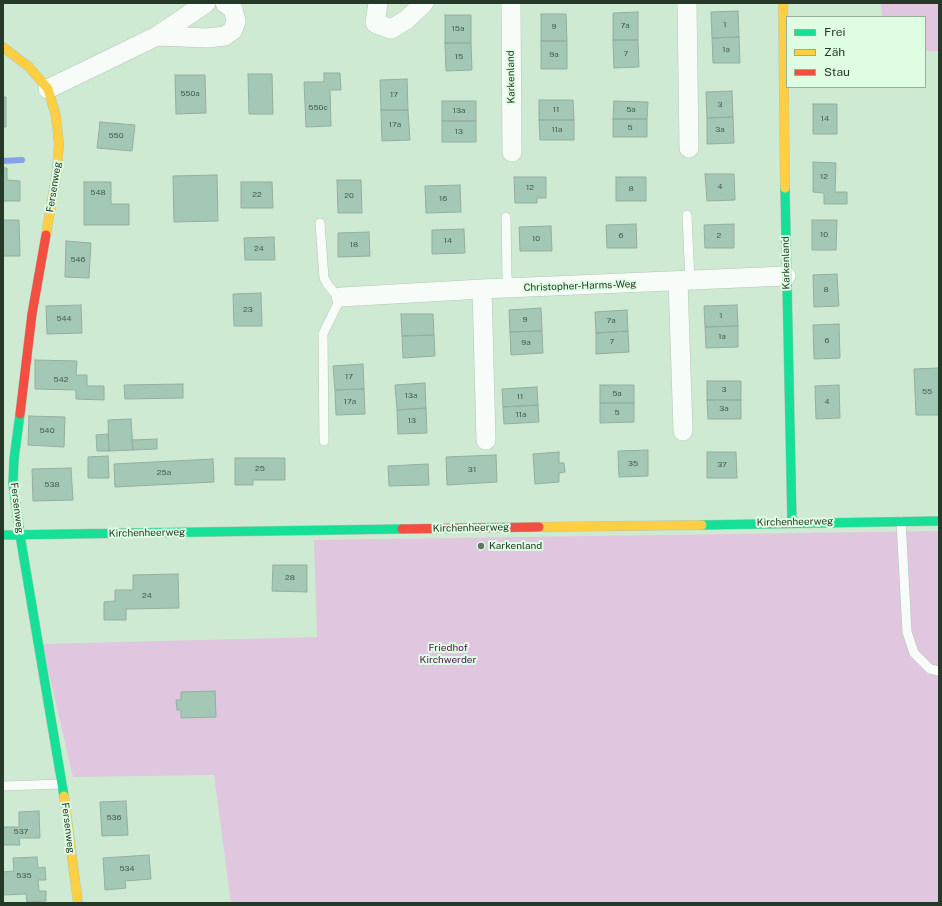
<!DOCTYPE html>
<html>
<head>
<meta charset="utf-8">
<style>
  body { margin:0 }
  #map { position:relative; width:942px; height:906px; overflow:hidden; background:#cfead3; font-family:"Public Sans",sans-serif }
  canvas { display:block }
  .frame { position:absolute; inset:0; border:4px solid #253928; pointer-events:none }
  .legend { position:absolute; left:786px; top:16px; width:140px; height:72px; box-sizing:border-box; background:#dffde3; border:1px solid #95af98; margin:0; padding:5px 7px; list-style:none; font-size:12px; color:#253928 }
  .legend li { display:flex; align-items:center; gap:8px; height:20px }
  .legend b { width:20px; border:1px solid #95af98 }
</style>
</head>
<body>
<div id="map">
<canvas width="942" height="906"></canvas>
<div class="frame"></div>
<ul class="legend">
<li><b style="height:5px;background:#16e098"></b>Frei</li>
<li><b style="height:5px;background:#ffcf43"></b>Zäh</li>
<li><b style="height:5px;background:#f24e42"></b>Stau</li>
</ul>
</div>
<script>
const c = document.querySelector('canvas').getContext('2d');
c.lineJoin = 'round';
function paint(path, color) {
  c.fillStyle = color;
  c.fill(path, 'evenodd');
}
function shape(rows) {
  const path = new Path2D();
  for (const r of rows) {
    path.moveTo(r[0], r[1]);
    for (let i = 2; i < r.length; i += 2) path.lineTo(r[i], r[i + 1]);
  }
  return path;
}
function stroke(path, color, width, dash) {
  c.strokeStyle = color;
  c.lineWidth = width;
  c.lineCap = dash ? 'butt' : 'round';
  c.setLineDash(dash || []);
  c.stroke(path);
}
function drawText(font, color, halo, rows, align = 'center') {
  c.font = font + ' "Public Sans",sans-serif';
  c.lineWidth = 4;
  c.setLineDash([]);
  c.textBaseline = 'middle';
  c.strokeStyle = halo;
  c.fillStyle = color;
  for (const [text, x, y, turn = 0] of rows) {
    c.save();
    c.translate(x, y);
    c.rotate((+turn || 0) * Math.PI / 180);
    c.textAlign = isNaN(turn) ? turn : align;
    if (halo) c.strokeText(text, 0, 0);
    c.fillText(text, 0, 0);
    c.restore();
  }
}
paint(shape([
  [881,3,939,3,939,51,925,51,925,17,882,17],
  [939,531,939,903,231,903,214,775,73,777,42,644,317,637,314,540]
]), '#e0c7df');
stroke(shape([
  [3,161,22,160]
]), '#84a3e6', 6);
const building = shape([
  [738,11,739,37,712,38,711,12,738,11],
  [638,12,638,40,613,40,613,13,638,12],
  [541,14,566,14,567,41,541,41,541,14],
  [445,15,471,15,471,43,445,43,445,15],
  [739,37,740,63,713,63,712,38,739,37],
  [613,40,638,40,639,67,614,68,613,40],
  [541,41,567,41,567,69,541,69,541,41],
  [445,43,471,43,472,70,446,71,445,43],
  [324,73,340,73,341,90,330,90,331,126,306,127,304,82,324,82,324,73],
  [248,74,272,74,273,114,249,114,248,74],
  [175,75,205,75,206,113,176,114,175,75],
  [407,79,408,110,381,110,380,80,407,79],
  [732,91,733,117,707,118,706,92,732,91],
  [3,97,6,97,6,127,3,127,3,97],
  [539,100,573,100,574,120,539,120,539,100],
  [442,101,476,101,476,121,442,121,442,101],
  [614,101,648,102,647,119,613,119,614,101],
  [813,104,837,104,837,134,813,134,813,104],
  [381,110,408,110,410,140,382,141,381,110],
  [733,117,734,143,707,144,707,118,733,117],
  [613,119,647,119,647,137,613,137,613,119],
  [539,120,574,120,574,140,540,140,539,120],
  [442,121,476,121,476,142,442,142,442,121],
  [100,122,135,125,132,151,97,148,100,122],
  [813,162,836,163,835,192,847,192,847,204,824,204,824,193,813,192,813,162],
  [3,168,7,168,7,180,20,181,20,201,3,201,3,168],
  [705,174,734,174,735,200,707,201,705,174],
  [217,175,218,221,174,222,173,176,217,175],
  [514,177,546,177,546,198,537,198,537,203,515,203,514,177],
  [616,177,646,177,646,201,616,201,616,177],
  [337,180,361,180,362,213,338,213,337,180],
  [84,182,111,182,111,204,129,204,129,225,84,225,84,182],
  [241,182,272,182,273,208,241,208,241,182],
  [460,185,461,212,426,213,425,186,460,185],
  [3,220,19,220,20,256,3,256,3,220],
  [812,220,837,220,836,250,812,250,812,220],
  [636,224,637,248,607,248,606,225,636,224],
  [734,224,734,248,705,248,704,225,734,224],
  [551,226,552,251,520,251,519,227,551,226],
  [464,229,465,253,432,254,432,230,464,229],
  [369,232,370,256,338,257,338,233,369,232],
  [274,237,275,260,245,260,244,238,274,237],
  [66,241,91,243,89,278,65,277,66,241],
  [837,274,839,306,814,307,813,275,837,274],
  [261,293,262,326,234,326,233,294,261,293],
  [81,305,82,333,47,334,46,306,81,305],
  [737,305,738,326,705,327,704,306,737,305],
  [541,308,542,331,510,332,509,310,541,308],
  [627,310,628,331,596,333,595,312,627,310],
  [401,314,433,314,434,335,402,336,401,314],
  [839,324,840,358,814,359,813,325,839,324],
  [738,326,738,347,706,348,705,327,738,326],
  [542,331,543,353,511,355,510,332,542,331],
  [628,331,629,352,596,354,596,333,628,331],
  [434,335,435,356,403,358,402,336,434,335],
  [35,360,77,361,76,375,87,375,87,386,104,386,104,400,76,399,76,390,35,389,35,360],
  [363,364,364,389,335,390,333,366,363,364],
  [939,368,939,415,916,415,914,369,939,368],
  [707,381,741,381,741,400,707,400,707,381],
  [425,383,426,408,397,410,395,385,425,383],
  [183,384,183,398,125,399,124,385,183,384],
  [600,385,634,385,634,403,600,403,600,385],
  [839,385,840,418,816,419,815,386,839,385],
  [537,387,538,405,503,407,502,389,537,387],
  [364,389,365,414,336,415,335,390,364,389],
  [707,400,741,400,741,419,708,419,707,400],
  [600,403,634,403,634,422,600,423,600,403],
  [538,405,539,422,504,424,503,407,538,405],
  [426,408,427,433,398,434,397,410,426,408],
  [29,416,65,417,64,447,28,445,29,416],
  [131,419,133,450,109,451,108,420,131,419],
  [108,434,109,451,97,451,96,435,108,434],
  [157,439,157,449,133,450,132,440,157,439],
  [648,450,648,476,619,477,618,451,648,450],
  [559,452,559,463,564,463,565,472,559,473,559,482,535,484,533,454,559,452],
  [707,452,736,452,737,478,707,478,707,452],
  [496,455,497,482,447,485,446,457,496,455],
  [108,456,109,478,88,478,88,457,108,456],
  [235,458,285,458,285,480,253,480,253,485,235,485,235,458],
  [213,459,214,482,115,487,114,464,213,459],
  [428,464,429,485,389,486,388,466,428,464],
  [71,468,73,500,33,501,32,469,71,468],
  [273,565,307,565,307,592,272,591,273,565],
  [178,574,179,608,126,609,126,620,104,620,104,602,115,601,115,590,133,590,133,575,178,574],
  [215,691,216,717,181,718,181,710,177,710,176,700,181,700,181,692,215,691],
  [126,801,128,835,102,836,100,802,126,801],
  [39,811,40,838,19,838,20,845,3,845,3,827,19,827,19,812,39,811],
  [149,855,151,879,125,881,126,888,105,890,103,858,149,855],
  [37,857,38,868,45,867,46,880,38,880,39,891,46,891,46,901,27,902,26,894,3,895,3,872,14,871,13,858,37,857]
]);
paint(building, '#a3c8b6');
stroke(building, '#95ae9f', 1);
const lane = shape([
  [687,215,690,281],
  [506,217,507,276,509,289],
  [320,223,324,278,328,285,334,292,341,297,323,334,324,441],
  [901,521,907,632,914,653,930,669,939,671],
  [3,786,62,784]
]);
const street = shape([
  [378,3,375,23,391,29,406,20,424,3],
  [511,3,512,152],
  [687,3,689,148],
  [157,36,207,38,225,36,233,30,236,21,233,9,225,3],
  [48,89,157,36,206,3],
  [678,281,683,431],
  [482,289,486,440],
  [341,297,482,289,786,276]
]);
const fast = shape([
  [785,188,792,522],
  [20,414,14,459,13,484,20,535,64,796],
  [702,525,939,521],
  [3,535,402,529]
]);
const slow = shape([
  [783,3,785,188],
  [3,47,29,67,48,89,56,116,59,144,57,171,46,235],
  [539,527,702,525],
  [64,796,78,903]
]);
const jam = shape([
  [20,414,32,314,46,235],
  [402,529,539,527]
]);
stroke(lane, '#b1c7b5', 10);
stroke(street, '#b1c7b5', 20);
stroke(fast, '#b1c7b5', 10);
stroke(slow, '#b1c7b5', 10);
stroke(jam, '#b1c7b5', 10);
stroke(lane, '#f8fcf8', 9);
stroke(street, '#f8fcf8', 19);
stroke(fast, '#16e098', 9);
stroke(slow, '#ffcf43', 9);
stroke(jam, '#f24e42', 9);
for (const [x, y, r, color] of [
  [481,546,4,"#607764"]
]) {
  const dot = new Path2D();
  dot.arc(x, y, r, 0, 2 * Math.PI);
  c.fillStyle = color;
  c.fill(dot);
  stroke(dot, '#dffde3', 1.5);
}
drawText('8px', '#445d4c', null, [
  ["1",725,25],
  ["7a",625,26],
  ["9",554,27],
  ["15a",458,29],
  ["1a",726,50],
  ["7",626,54],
  ["9a",554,55],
  ["15",459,57],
  ["550a",190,94],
  ["17",394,95],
  ["3",720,105],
  ["550c",318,108],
  ["11",556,110],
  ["5a",631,110],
  ["13a",459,111],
  ["14",825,119],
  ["17a",395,125],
  ["5",630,128],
  ["11a",557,130],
  ["3a",720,130],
  ["13",459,132],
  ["550",116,136],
  ["12",824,177],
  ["4",720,187],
  ["12",530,188],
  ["8",631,189],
  ["548",98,193],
  ["22",257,195],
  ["20",349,196],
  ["16",443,199],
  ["10",824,235],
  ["6",621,236],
  ["2",719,236],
  ["10",536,239],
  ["14",448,241],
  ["18",354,245],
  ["24",259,249],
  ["546",78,260],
  ["8",826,290],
  ["23",248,310],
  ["1",721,316],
  ["544",64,319],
  ["9",525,320],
  ["7a",611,321],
  ["1a",722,337],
  ["6",827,341],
  ["7",612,342],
  ["9a",526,343],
  ["17",349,377],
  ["542",61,380],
  ["3",724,390],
  ["55",927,392],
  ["5a",617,394],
  ["13a",411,396],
  ["11",520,397],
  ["17a",350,402],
  ["4",827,402],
  ["3a",724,409],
  ["5",617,413],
  ["11a",521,415],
  ["13",412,421],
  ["540",47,431],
  ["35",633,464],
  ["37",722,465],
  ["25",260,469],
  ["31",472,470],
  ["25a",164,473],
  ["538",52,485],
  ["28",290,578],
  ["24",147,596],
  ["536",114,818],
  ["537",21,832],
  ["534",127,869],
  ["535",24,876]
]);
drawText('10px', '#253928', '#dffde3', [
  ["Karkenland",511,77,-91],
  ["Fersenweg",54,187,-81],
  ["Karkenland",786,263,-91],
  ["Christopher-Harms-Weg",580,286,-2],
  ["Fersenweg",17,508,83],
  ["Kirchenheerweg",795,522,-1],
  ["Kirchenheerweg",471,528,-1],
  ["Kirchenheerweg",147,533,-1],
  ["Fersenweg",68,828,83]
]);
drawText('10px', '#253928', '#dffde3', [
  ["Karkenland",489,546]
], 'left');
drawText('10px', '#521650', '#dffde3', [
  ["Friedhof",448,648],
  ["Kirchwerder",448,660]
]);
</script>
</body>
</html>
